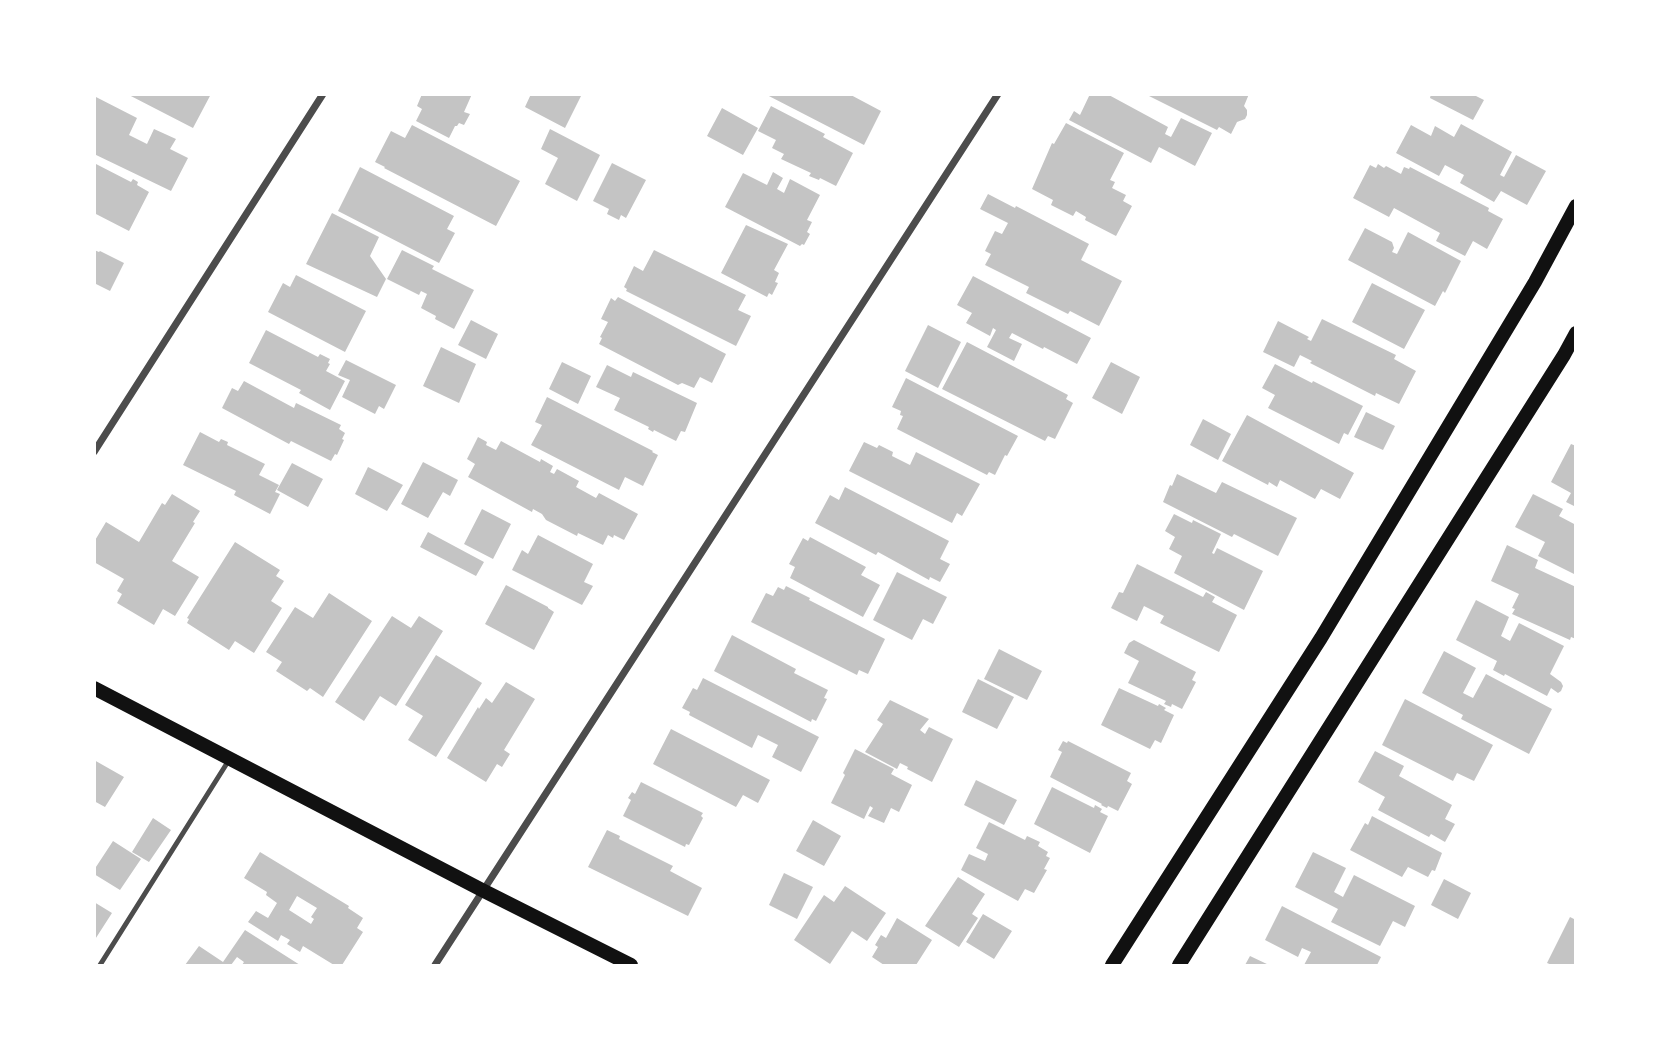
<!DOCTYPE html>
<html>
<head>
<meta charset="utf-8">
<style>
  body { margin:0 }
  #map { position:relative; width:1670px; height:1060px; overflow:hidden; background:#fff; font-family:"Sofia Sans Condensed",sans-serif }
  canvas { display:block }
  .frame { position:absolute; inset:0; border:96px solid #fff; pointer-events:none }
</style>
</head>
<body>
<div id="map">
<canvas width="1670" height="1060"></canvas>
<div class="frame"></div>
</div>
<script>
const c = document.querySelector('canvas').getContext('2d');
c.lineJoin = 'round';
function paint(path, color) {
  c.fillStyle = color;
  c.fill(path, 'evenodd');
}
function shape(rows) {
  const path = new Path2D();
  for (const r of rows) {
    path.moveTo(r[0], r[1]);
    for (let i = 2; i < r.length; i += 2) path.lineTo(r[i], r[i + 1]);
  }
  return path;
}
function stroke(path, color, width, dash) {
  c.strokeStyle = color;
  c.lineWidth = width;
  c.lineCap = dash ? 'butt' : 'round';
  c.setLineDash(dash || []);
  c.stroke(path);
}
paint(shape([
  [127,94,211,94,193,128],
  [422,94,472,94,464,112,470,114,464,125,459,123,457,126,455,126,449,138,416,121,422,109,417,106],
  [531,94,582,94,565,128,525,107],
  [765,94,849,94,881,111,864,145],
  [1090,94,1107,94,1168,127,1165,134,1171,137,1181,118,1212,133,1195,166,1159,147,1151,163,1069,120,1074,111,1080,115],
  [1145,94,1249,94,1244,106,1247,110,1247,115,1245,119,1237,122,1231,134,1219,127,1217,130],
  [1431,94,1472,94,1484,100,1473,120,1430,98],
  [94,96,137,118,129,135,147,144,154,129,176,139,170,149,188,158,171,191,94,154],
  [771,106,825,134,823,137,853,153,836,186,820,178,819,180,809,176,811,173,781,159,784,154,772,148,776,140,758,131],
  [722,108,758,128,743,155,707,136],
  [1066,123,1124,153,1110,180,1115,182,1112,188,1126,195,1123,201,1132,206,1116,236,1085,220,1086,217,1076,211,1073,216,1051,205,1053,200,1032,189,1052,143,1054,144],
  [1461,124,1512,152,1500,175,1504,177,1516,155,1546,171,1527,205,1501,191,1494,202,1460,183,1464,175,1445,165,1439,176,1396,153,1411,125,1431,136,1435,126,1454,137],
  [412,125,520,181,496,226,384,168,385,167,375,162,391,131,405,138],
  [550,129,600,155,577,201,545,184,558,158,541,149],
  [612,163,646,180,626,218,621,215,619,220,607,214,609,209,593,201],
  [96,164,131,182,133,179,138,182,137,185,149,192,129,231,94,213],
  [1378,164,1384,168,1386,166,1401,174,1404,167,1409,169,1410,167,1489,208,1488,211,1503,219,1487,249,1473,241,1465,256,1436,241,1440,233,1394,208,1389,217,1353,198,1370,165,1376,168],
  [360,167,454,216,447,229,455,233,439,263,338,211],
  [773,172,783,178,777,189,784,193,790,179,820,195,807,220,812,222,807,232,810,234,804,245,802,244,800,246,725,207,743,173,767,185],
  [988,194,1015,208,1016,206,1089,244,1081,260,1122,281,1099,326,1070,311,1068,314,1026,293,1029,287,985,265,991,254,985,251,995,231,1002,234,1008,223,980,209],
  [332,213,379,237,370,256,386,279,377,297,306,264],
  [746,225,788,244,774,270,779,273,775,282,778,283,772,295,769,293,767,297,721,273],
  [1365,228,1392,242,1394,248,1392,252,1397,254,1408,232,1461,261,1445,293,1443,291,1435,306,1348,260],
  [94,250,99,252,100,251,124,263,110,291,94,283],
  [402,250,434,266,432,269,474,290,454,329,435,319,436,316,421,308,427,294,421,291,419,295,387,279],
  [654,250,746,295,738,310,751,316,736,346,626,291,627,289,624,287,634,266,643,271],
  [296,275,366,311,345,352,268,312,283,283,290,287],
  [973,276,1091,338,1077,364,1044,347,1043,349,1012,333,1009,338,1022,344,1014,361,987,347,996,330,993,328,990,336,966,323,972,313,957,305],
  [1372,283,1425,310,1404,349,1352,322],
  [618,297,726,354,712,383,700,377,694,388,682,383,678,385,599,344,602,338,600,337,608,322,601,319,611,298,615,301],
  [1322,319,1396,355,1394,359,1416,371,1399,404,1376,393,1375,396,1310,363,1312,361,1300,355,1294,367,1263,352,1278,321,1309,337,1307,339,1311,341],
  [471,320,498,334,486,359,458,345],
  [928,325,961,342,938,388,905,371],
  [266,330,318,357,320,354,330,359,328,363,330,364,326,371,345,381,330,410,299,393,301,390,249,363],
  [967,342,1068,395,1066,399,1073,403,1055,439,1048,436,1045,441,942,389],
  [441,347,476,364,459,403,423,386],
  [346,360,396,385,384,409,379,406,375,414,342,397,350,380,338,375],
  [562,362,591,376,578,404,549,389],
  [1111,362,1140,377,1122,414,1092,398],
  [1275,364,1312,383,1313,381,1363,406,1348,435,1344,433,1339,444,1268,408,1275,395,1262,388],
  [607,365,631,377,633,372,697,403,685,432,681,431,676,441,654,430,653,432,648,429,649,427,614,410,620,398,596,387],
  [906,378,1018,436,1007,456,1005,455,995,475,989,472,987,475,897,429,903,416,900,415,901,411,892,407],
  [244,381,294,408,296,403,341,425,339,429,345,433,342,439,344,440,337,455,335,454,331,461,291,441,289,444,222,408,232,388,238,391],
  [547,397,653,451,652,452,658,455,643,486,625,477,619,490,531,445,542,425,535,422],
  [1366,412,1395,426,1383,450,1354,437],
  [1247,415,1354,473,1340,499,1321,489,1315,499,1280,480,1277,487,1269,482,1268,485,1222,461],
  [1203,419,1231,434,1218,460,1190,445],
  [200,432,219,442,221,439,228,442,227,445,265,464,259,475,279,485,275,492,280,494,270,514,234,495,236,491,183,465],
  [478,437,487,442,486,445,496,450,501,441,540,462,541,459,553,466,550,472,554,474,557,469,579,481,576,487,596,498,599,493,638,514,624,540,614,535,613,538,608,535,603,545,578,533,577,536,546,520,542,514,533,509,532,512,468,477,475,464,467,459],
  [864,442,877,448,879,445,893,452,892,456,910,465,916,452,980,484,962,516,957,513,952,523,849,471],
  [1571,444,1576,446,1576,507,1566,502,1571,493,1551,482],
  [423,462,458,480,450,496,443,492,428,518,401,504],
  [292,463,323,479,308,507,277,490],
  [368,467,403,485,387,511,355,494],
  [1177,474,1216,493,1222,482,1297,518,1278,556,1234,534,1232,537,1163,502,1170,485,1172,486],
  [845,487,949,541,940,559,950,564,940,582,930,577,929,580,878,552,876,555,815,523,830,495,839,500],
  [172,494,200,511,193,522,195,523,172,561,199,577,175,616,163,609,154,625,117,603,122,594,117,591,124,579,94,562,94,542,106,522,139,542,162,503,165,505],
  [1533,494,1563,509,1559,516,1576,525,1576,575,1538,556,1545,542,1515,527],
  [482,509,511,524,493,559,464,544],
  [1174,514,1192,523,1193,520,1221,534,1212,553,1214,554,1217,548,1263,571,1244,610,1174,573,1182,556,1169,549,1175,537,1165,531],
  [428,532,484,562,476,576,420,547],
  [538,535,593,564,584,582,593,586,582,605,512,570,522,550,528,554],
  [810,537,866,567,861,575,880,585,863,617,790,578,795,567,789,564,803,538,808,541],
  [235,542,280,570,276,576,284,581,271,601,282,608,254,653,235,641,229,650,187,623,189,619,187,618],
  [1507,545,1538,560,1535,568,1576,587,1576,639,1571,637,1570,640,1512,614,1515,609,1512,608,1519,594,1491,581],
  [1137,564,1203,597,1206,592,1215,597,1212,602,1237,615,1219,652,1160,623,1164,616,1144,606,1137,621,1111,608,1119,592,1123,593],
  [897,572,947,597,933,624,923,619,912,640,873,620],
  [506,585,548,607,548,608,554,612,534,650,485,624],
  [786,586,810,598,809,600,885,639,868,674,859,670,857,675,751,622,766,593,773,596,778,587,784,590],
  [329,593,372,621,323,697,310,688,307,691,276,671,282,662,266,652,295,607,313,618],
  [1476,600,1509,617,1501,636,1510,641,1519,623,1564,646,1550,674,1561,682,1563,686,1561,691,1558,693,1551,688,1547,696,1505,674,1504,676,1493,670,1497,661,1456,640],
  [392,616,411,628,419,616,443,631,396,706,380,696,364,721,335,702],
  [732,635,796,669,794,673,828,690,824,698,827,699,816,721,812,719,811,722,714,671],
  [1134,640,1196,672,1192,680,1196,682,1182,709,1172,704,1171,707,1164,704,1166,701,1128,683,1139,661,1124,653,1129,643],
  [999,649,1042,671,1027,700,984,679],
  [1444,651,1476,668,1463,693,1473,698,1486,674,1552,709,1529,754,1461,719,1463,715,1422,693],
  [436,655,482,683,436,757,408,740,423,716,405,705],
  [703,678,819,737,801,772,772,757,778,745,758,735,752,748,689,715,690,712,682,708,693,688,697,690],
  [978,679,1014,697,997,729,962,712],
  [506,682,535,699,504,750,510,754,502,767,497,764,486,782,447,758,478,707,479,709,486,698,492,703],
  [1119,688,1158,706,1159,704,1166,708,1164,710,1174,715,1161,743,1155,740,1150,749,1101,725],
  [1405,699,1493,745,1474,781,1457,773,1453,781,1382,745],
  [890,700,929,719,920,730,925,734,929,727,953,739,932,782,907,769,908,767,900,763,897,769,865,752,883,724,877,720],
  [671,729,770,780,758,803,743,795,736,807,653,764],
  [1063,741,1067,743,1068,741,1131,773,1127,781,1132,784,1118,811,1108,806,1107,808,1101,805,1102,804,1050,777,1062,752,1058,750],
  [855,749,894,769,891,774,912,785,899,812,891,808,884,823,868,816,873,808,870,806,864,819,831,803,845,775,843,773],
  [1375,751,1404,766,1399,776,1452,805,1445,819,1455,824,1445,842,1431,834,1429,837,1378,810,1385,797,1358,782],
  [94,760,124,777,105,807,94,801],
  [976,780,1017,800,1004,825,964,805],
  [641,782,703,813,701,816,703,818,689,845,686,844,685,847,623,816,631,800,628,798,632,792,635,794],
  [1052,787,1094,808,1095,805,1102,809,1100,812,1108,816,1090,853,1034,824],
  [1372,816,1442,853,1435,871,1432,870,1428,877,1408,867,1402,877,1350,850,1365,823,1368,825],
  [153,818,171,830,149,862,132,852],
  [813,820,841,836,824,866,796,851],
  [989,822,1025,840,1027,836,1040,842,1038,846,1048,852,1046,856,1050,858,1044,869,1047,870,1034,893,1025,889,1018,901,961,870,969,854,985,861,988,854,976,848],
  [607,830,620,836,619,839,673,866,670,871,702,888,688,916,588,867],
  [113,841,141,859,120,890,94,874,94,870],
  [260,852,349,906,348,908,363,918,357,928,363,932,342,965,334,965,303,946,300,952,287,944,290,940,281,935,278,941,248,922,256,911,268,918,277,903,266,895,267,892,244,878],
  [297,896,317,908,311,917,314,919,311,924,289,910],
  [1313,852,1346,868,1334,892,1343,897,1354,875,1415,906,1405,927,1393,921,1380,946,1331,922,1338,909,1295,887],
  [784,873,813,887,797,919,769,905],
  [958,877,985,894,972,914,978,918,959,947,925,926],
  [1444,879,1471,893,1458,919,1431,905],
  [845,886,886,913,867,941,852,931,830,964,794,940,824,895,834,902],
  [94,902,112,913,94,941],
  [1282,906,1381,957,1377,965,1304,965,1311,952,1302,948,1298,957,1265,940],
  [983,914,1012,931,994,959,966,942],
  [1570,917,1576,920,1576,965,1552,965,1547,963],
  [897,918,932,940,916,965,884,965,872,957,878,947,875,945,881,935,886,938],
  [245,930,300,965,242,965,244,962,237,957,231,965,185,965,199,946,223,962],
  [1250,956,1269,965,1245,965]
]), '#c4c4c4');
stroke(shape([
  [100,965,229,760]
]), '#4c4c4c', 5);
stroke(shape([
  [94,452,323,94],
  [435,965,998,94]
]), '#4c4c4c', 7);
stroke(shape([
  [94,688,482,890,631,965],
  [1112,965,1321,638,1535,282,1576,206],
  [1179,965,1564,355,1576,333]
]), '#111', 14);
</script>
</body>
</html>
